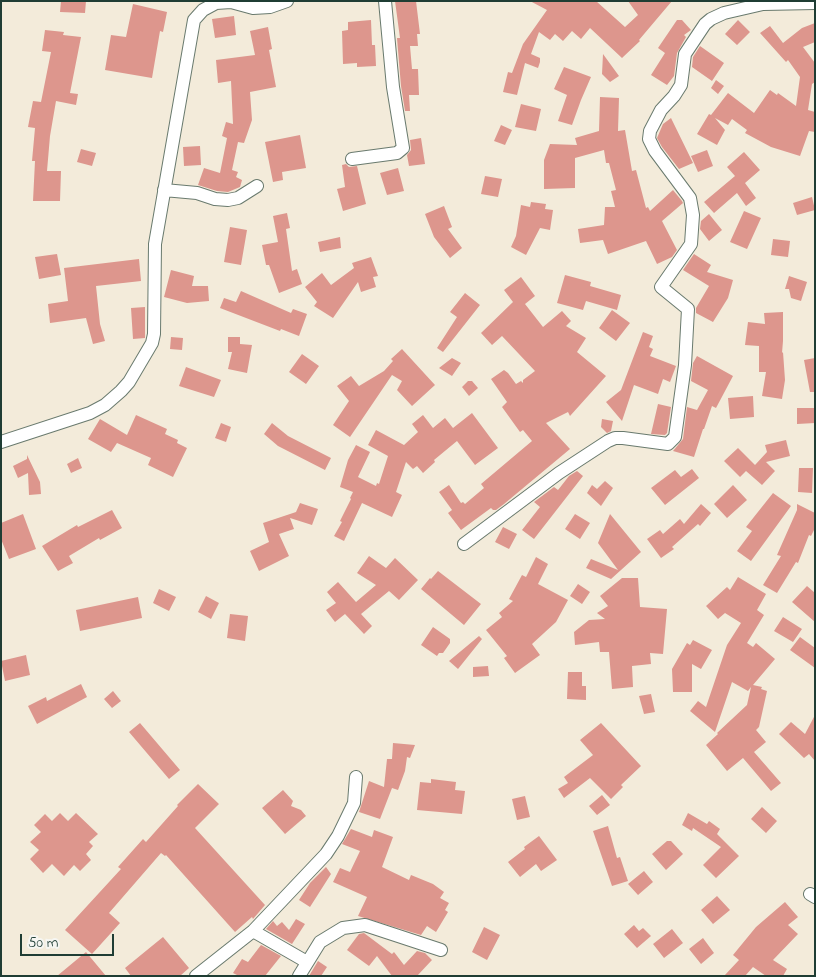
<!DOCTYPE html>
<html>
<head>
<meta charset="utf-8">
<style>
  body { margin:0 }
  #map { position:relative; width:816px; height:977px; overflow:hidden; background:#f3ebda; font-family:"Indie Flower",sans-serif }
  canvas { display:block }
  .frame { position:absolute; inset:0; border:2px solid #1f3d34; pointer-events:none }
  .scale { position:absolute; left:20px; top:934px; width:94px; height:22px; box-sizing:border-box; border:2px solid #1f3d34; border-top:0; padding-left:6px; font-size:15px; line-height:18px; white-space:nowrap; color:#1f3d34; -webkit-text-stroke:4px #f6f6f2; paint-order:stroke }
</style>
</head>
<body>
<div id="map">
<canvas width="816" height="977"></canvas>
<div class="frame"></div>
<div class="scale">50 m</div>
</div>
<script>
const c = document.querySelector('canvas').getContext('2d');
c.lineJoin = 'round';
function paint(path, color) {
  c.fillStyle = color;
  c.fill(path, 'evenodd');
}
function shape(rows) {
  const path = new Path2D();
  for (const r of rows) {
    path.moveTo(r[0], r[1]);
    for (let i = 2; i < r.length; i += 2) path.lineTo(r[i], r[i + 1]);
  }
  return path;
}
function stroke(path, color, width, dash) {
  c.strokeStyle = color;
  c.lineWidth = width;
  c.lineCap = dash ? 'butt' : 'round';
  c.setLineDash(dash || []);
  c.stroke(path);
}
paint(shape([
  [61,1,86,1,85,13,60,12],
  [395,1,416,1,420,34,417,34,418,46,410,46,412,69,418,69,419,95,409,95,410,111,405,111,401,86,397,38,400,38],
  [530,1,596,1,625,27,638,15,628,1,672,1,639,40,640,41,622,58,590,28,581,39,572,31,563,41,555,34,550,40,539,32,531,54,540,58,540,62,538,68,525,63,517,95,503,92,508,72,512,73,523,44,547,10],
  [133,4,167,12,163,32,160,31,152,78,105,70,111,35,126,37],
  [234,16,236,35,215,38,212,19],
  [371,20,372,45,375,45,376,66,357,67,357,63,343,64,342,31,348,30,348,22],
  [677,20,682,20,691,30,684,35,686,37,677,53,674,76,667,85,651,75,665,53,658,48],
  [738,20,750,32,737,45,725,34],
  [815,23,815,42,803,47,815,63,815,82,812,84,808,110,815,112,815,132,809,131,800,156,771,147,745,133,747,130,732,119,728,125,715,118,725,130,717,145,697,134,709,114,711,115,728,93,754,113,770,90,777,95,778,93,796,106,800,77,788,60,786,62,760,33,770,26,783,43,802,28],
  [268,27,272,49,269,50,276,87,250,92,252,120,244,143,238,142,232,170,238,172,236,177,242,180,240,187,228,192,217,191,198,185,204,168,220,173,227,138,222,136,226,122,233,124,231,81,218,83,216,60,255,55,250,31],
  [45,30,64,32,63,35,81,37,70,93,78,94,76,105,56,101,50,136,47,171,61,171,60,201,33,201,35,161,32,161,35,128,28,127,33,101,41,102,51,52,42,51],
  [700,46,724,63,712,81,692,67,693,57],
  [603,54,619,76,610,82,602,74],
  [564,67,591,77,581,100,572,125,558,121,567,95,554,89],
  [716,80,724,86,718,94,711,88],
  [600,97,619,98,618,131,625,130,632,171,636,170,646,208,648,207,650,211,673,190,682,201,683,203,662,221,677,250,672,257,657,264,646,241,608,254,603,240,580,243,578,229,604,225,605,207,615,207,611,191,616,190,609,163,606,163,604,150,575,158,575,188,544,189,544,160,550,144,577,145,575,138,599,131],
  [521,104,541,109,536,131,515,127],
  [671,118,693,163,679,169,662,147,657,138,663,124],
  [501,125,512,130,505,145,494,141],
  [300,135,306,168,282,172,283,180,273,182,265,142],
  [421,138,425,164,409,166,407,155,411,150,410,140],
  [200,146,201,165,184,166,183,147],
  [81,149,96,153,92,166,77,162],
  [707,150,713,166,698,172,691,156],
  [744,152,760,170,745,183,756,198,746,206,737,193,714,213,704,202,735,176,727,167],
  [346,164,349,167,357,166,366,204,343,211,337,189,345,187,342,165],
  [398,168,404,191,387,195,380,173],
  [485,176,502,179,498,197,481,194],
  [812,197,815,210,797,215,793,203],
  [531,202,546,204,545,209,553,210,550,230,540,228,526,255,511,247,516,236,521,205,530,207],
  [444,206,452,227,448,229,462,248,450,258,434,237,425,214],
  [744,211,761,218,747,249,730,242],
  [287,213,290,228,286,229,292,271,297,269,302,284,279,293,269,265,266,265,262,245,278,242,273,216],
  [709,214,722,230,709,241,700,229,701,221],
  [230,227,247,230,241,265,224,262],
  [340,237,341,248,320,252,318,242],
  [773,239,790,241,788,257,771,255],
  [57,254,61,275,39,279,35,257],
  [694,254,711,265,707,272,733,280,728,298,713,322,696,313,696,308,709,286,683,270],
  [371,257,378,276,373,277,376,287,361,292,358,282,333,318,314,306,317,302,305,287,322,273,331,285,354,268,352,263],
  [139,259,141,281,96,286,100,324,105,341,93,344,86,318,50,323,48,304,68,301,64,268],
  [171,270,194,276,192,286,208,286,209,301,187,303,164,297],
  [565,275,591,282,590,286,621,295,617,310,586,301,583,310,557,303],
  [789,276,807,282,801,301,791,298,789,289,785,289],
  [521,277,535,296,525,304,543,327,562,311,571,321,566,326,586,338,577,352,606,376,570,416,568,412,546,423,570,449,504,504,496,510,493,510,491,508,461,530,448,513,452,510,439,492,449,485,461,503,463,502,465,504,484,488,481,484,532,441,523,430,520,432,502,407,507,402,491,379,504,370,508,373,516,384,521,381,523,383,523,380,535,371,502,336,492,345,481,333,513,302,504,290],
  [241,291,291,313,293,309,307,314,299,336,281,329,280,331,220,308,224,298,236,302],
  [465,293,480,305,443,352,437,348,457,317,450,312],
  [145,307,145,338,133,339,131,308],
  [612,310,630,323,616,341,599,328],
  [783,312,783,341,782,353,783,352,785,380,782,399,762,396,766,372,759,372,759,346,745,345,748,322,765,324,764,313],
  [643,332,653,336,649,347,653,349,650,356,676,366,670,382,663,379,658,394,634,385,622,421,606,402,621,390],
  [171,337,183,338,182,350,170,349],
  [228,337,240,337,240,344,252,345,247,373,228,369,232,352,228,352],
  [402,349,435,385,412,406,397,390,402,381,392,375,350,437,333,425,349,401,337,386,351,376,359,386,384,371,393,361,391,359],
  [302,354,319,366,306,384,289,372],
  [697,356,733,376,716,408,712,406,704,429,703,429,694,457,673,451,683,439,687,407,697,410,708,390,691,381,693,363],
  [452,358,461,363,452,376,439,368],
  [815,358,815,392,810,392,804,360],
  [186,367,221,380,214,397,179,386],
  [468,381,472,381,478,388,469,396,462,387],
  [753,396,754,417,730,419,728,398],
  [658,404,671,407,667,433,665,435,651,434],
  [797,408,815,408,815,423,797,424],
  [472,413,498,448,475,465,457,441,434,460,435,462,423,473,417,466,413,469,406,462,396,492,402,495,392,517,362,503,344,541,334,536,342,522,340,521,351,499,350,498,353,492,340,487,348,460,356,445,370,452,358,477,376,486,377,483,379,484,388,456,368,445,376,430,404,445,418,432,412,424,423,415,433,428,445,418,453,428],
  [136,415,167,429,165,434,178,440,177,443,187,448,173,477,148,465,151,458,117,443,111,452,88,439,100,419,127,435],
  [602,419,613,421,611,431,607,433,601,427],
  [221,423,231,427,226,442,215,438],
  [272,423,288,436,331,458,325,470,278,446,264,434],
  [786,440,790,456,766,462,775,471,762,485,746,471,740,477,724,461,738,448,755,465,767,452,765,445],
  [27,455,40,482,41,494,29,495,28,473,18,478,13,466,27,459],
  [78,458,82,468,71,473,67,464],
  [799,468,813,468,812,493,798,492],
  [692,469,699,478,665,505,651,488,675,470,681,477],
  [577,471,583,476,534,539,522,530,540,507,534,502,554,487,558,490,569,476],
  [605,481,613,488,601,506,587,493,592,485,597,489],
  [733,485,747,500,727,518,714,504],
  [773,493,791,506,751,561,737,551,752,531,746,527],
  [300,503,318,509,312,525,290,518,294,529,279,534,289,556,259,571,250,551,269,542,263,523,296,512],
  [701,504,711,513,700,526,698,524,672,547,674,549,661,558,647,539,660,530,663,534,680,519,684,524],
  [797,504,815,513,815,528,811,536,809,535,798,563,796,562,777,593,763,585,781,556,777,555,797,510],
  [112,510,122,528,100,540,99,538,69,556,73,563,58,571,42,546,77,525,78,527],
  [23,514,36,549,9,559,1,539,1,523],
  [575,514,590,523,580,539,565,529],
  [610,514,641,552,611,579,586,568,591,559,618,570,598,543],
  [503,527,517,534,509,549,495,542],
  [369,556,386,568,395,558,418,580,399,600,389,591,361,614,372,626,364,634,345,614,335,622,326,610,336,603,327,592,338,582,356,602,376,585,357,573],
  [536,557,548,564,538,584,568,600,556,622,532,644,540,655,515,673,504,658,507,656,486,630,502,617,499,613,513,601,509,599,522,575,526,577],
  [438,571,481,604,464,625,421,589,430,578,431,579],
  [738,577,766,594,757,610,764,615,747,643,753,647,756,643,775,659,753,685,762,687,761,689,767,691,759,727,756,730,766,742,754,752,781,783,771,791,743,758,727,771,706,745,718,734,717,733,747,705,751,687,748,691,732,682,715,732,690,711,698,701,706,707,727,645,741,623,725,613,718,619,706,606,727,587,730,590],
  [622,578,638,578,640,607,667,609,663,654,650,653,651,664,632,666,633,687,612,689,609,652,600,652,599,642,575,645,574,632,589,620,605,619,597,613,608,606,600,596],
  [578,584,590,592,582,604,570,596],
  [807,586,815,593,815,622,792,602],
  [159,589,176,597,169,611,153,603],
  [206,596,219,603,211,619,198,612],
  [138,597,142,618,80,631,76,610],
  [230,614,248,616,245,641,227,638],
  [783,617,802,629,793,642,774,631],
  [433,627,450,639,450,643,443,653,439,653,437,656,421,645],
  [479,636,482,639,458,669,449,661],
  [800,637,815,648,815,668,790,650],
  [693,640,712,650,701,669,692,664,692,692,673,692,672,669,687,643,690,645],
  [26,655,30,675,5,681,1,661],
  [488,666,489,676,473,677,473,667],
  [568,672,582,672,582,686,586,686,586,700,567,699],
  [81,684,87,697,37,724,28,706,46,697,47,701],
  [113,691,121,701,112,708,104,699],
  [651,694,655,712,644,714,639,696],
  [815,715,815,761,809,754,804,758,779,734,791,722,805,734],
  [140,723,180,770,169,779,129,732],
  [601,723,641,766,621,785,623,787,611,799,590,778,564,798,558,789,568,783,564,777,593,755,580,740],
  [393,743,415,745,410,758,407,757,405,771,398,790,392,788,380,819,359,812,369,781,384,787,387,759,392,759],
  [431,779,456,782,455,790,465,791,462,814,417,810,420,782,431,783],
  [198,784,219,804,195,828,265,905,253,919,252,917,235,932,166,855,165,856,161,853,109,913,120,923,92,954,65,930,121,869,118,867,143,839,146,842,178,806,177,805],
  [283,790,293,801,291,806,301,810,306,816,285,834,262,808],
  [602,795,610,805,597,815,589,806],
  [525,796,530,817,517,820,512,799],
  [762,807,777,821,766,833,751,819],
  [60,813,68,821,76,813,98,834,89,842,93,846,86,854,91,860,80,871,74,865,64,876,52,864,43,873,30,859,39,850,30,842,41,832,34,825,45,814,52,821],
  [688,813,707,824,709,821,720,829,717,834,739,856,716,878,703,865,721,847,693,828,692,831,682,825],
  [608,826,617,858,620,857,628,881,612,886,593,831],
  [351,829,372,837,374,830,393,837,382,867,409,880,411,875,433,884,444,892,440,898,449,903,445,910,448,912,436,932,427,926,421,935,358,916,367,897,333,882,340,868,350,872,360,851,342,844],
  [539,836,557,860,541,871,536,864,520,877,508,862,525,849,524,847],
  [667,841,671,841,683,854,666,870,652,854],
  [326,867,331,874,310,907,299,900,310,883],
  [644,871,653,882,638,895,628,884],
  [717,896,730,910,713,924,701,910],
  [785,902,798,917,788,925,798,934,773,960,787,969,783,976,766,976,753,967,745,976,724,976,739,960,733,955,756,927],
  [296,919,305,924,292,944,266,929,273,921,277,926,282,922,289,930],
  [634,925,639,931,643,928,651,936,637,948,624,934],
  [484,927,500,935,487,960,472,952],
  [672,929,683,943,664,958,653,944],
  [364,933,392,954,394,952,404,965,417,951,425,953,432,960,417,976,392,976,377,956,369,966,347,950,359,934],
  [163,937,189,968,180,976,131,976,125,968],
  [703,938,714,953,701,964,689,949],
  [261,945,281,956,265,976,239,976,233,973,242,959,248,962],
  [86,952,106,976,57,976],
  [318,961,327,967,321,976,309,976]
]), '#dd968d');
const minor = shape([
  [352,159,397,153,403,148,393,87,385,1],
  [164,190,197,193,215,199,228,200,238,198,257,186],
  [1,442,90,413,105,405,121,391,129,382,152,343,154,334,155,244,194,20,203,10,216,3,231,2,253,8,270,7,287,1],
  [464,544,559,473,608,441,615,438,623,438,668,444,675,437,685,365,688,309,661,287,691,244,693,215,690,198,655,151,649,139,650,131,661,110,674,96,681,85,685,54,705,24,711,19,724,13,763,4,815,3],
  [810,894,815,897],
  [253,931,307,962],
  [196,976,253,931,326,854,338,836,354,803,356,777],
  [299,976,320,942,343,928,365,925,441,950]
]);
stroke(minor, '#697a6e', 14);
stroke(minor, '#fff', 12);
</script>
</body>
</html>
